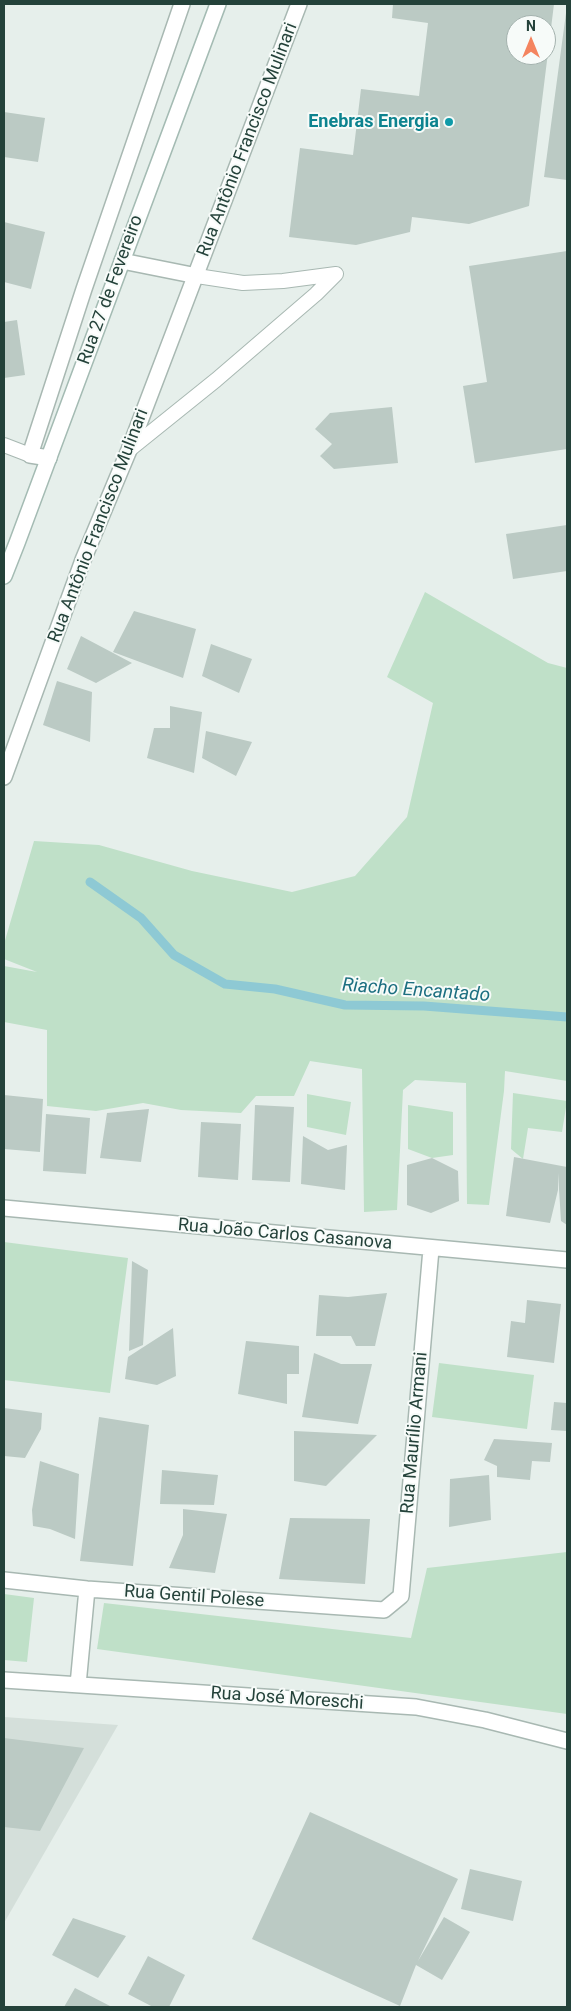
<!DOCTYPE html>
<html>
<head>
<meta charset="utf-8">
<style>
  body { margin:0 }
  #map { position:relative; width:571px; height:2011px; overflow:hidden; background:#e6efeb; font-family:Roboto,sans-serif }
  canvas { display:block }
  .frame { position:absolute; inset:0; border:5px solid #24423a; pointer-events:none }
  .north { position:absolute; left:506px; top:15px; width:50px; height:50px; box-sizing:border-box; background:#f7fbf9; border:1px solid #a3b1ad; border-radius:50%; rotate:0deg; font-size:14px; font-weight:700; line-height:20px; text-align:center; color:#24423a }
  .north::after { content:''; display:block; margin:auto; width:18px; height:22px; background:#f4845f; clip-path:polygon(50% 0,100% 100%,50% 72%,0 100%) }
</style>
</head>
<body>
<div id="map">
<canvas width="571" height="2011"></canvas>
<div class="frame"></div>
<div class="north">N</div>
</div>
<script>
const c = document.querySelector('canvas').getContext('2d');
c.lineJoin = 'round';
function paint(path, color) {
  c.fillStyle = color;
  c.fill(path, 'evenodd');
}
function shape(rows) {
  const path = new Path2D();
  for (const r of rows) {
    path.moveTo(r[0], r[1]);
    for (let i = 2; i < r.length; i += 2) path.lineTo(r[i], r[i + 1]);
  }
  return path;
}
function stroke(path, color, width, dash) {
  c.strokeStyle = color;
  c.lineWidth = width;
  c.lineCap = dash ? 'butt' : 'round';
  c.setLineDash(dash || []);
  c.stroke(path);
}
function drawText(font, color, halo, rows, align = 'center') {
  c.font = font + ' Roboto,sans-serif';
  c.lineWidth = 4;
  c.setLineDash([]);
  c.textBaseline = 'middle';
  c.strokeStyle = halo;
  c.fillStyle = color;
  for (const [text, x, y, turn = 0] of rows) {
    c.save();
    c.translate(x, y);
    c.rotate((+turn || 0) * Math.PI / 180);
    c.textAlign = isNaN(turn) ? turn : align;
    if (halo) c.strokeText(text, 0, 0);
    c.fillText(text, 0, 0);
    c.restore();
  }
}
paint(shape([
  [4,1717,118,1725,4,1923]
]), '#d4dfda');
paint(shape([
  [425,592,548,663,567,668,567,1081,505,1071,504,1091,489,1205,467,1204,466,1083,415,1080,403,1090,397,1210,364,1212,362,1069,310,1061,294,1096,256,1096,241,1113,181,1110,143,1103,96,1111,47,1106,47,1030,4,1022,4,966,37,972,4,959,4,944,34,841,99,845,192,871,292,892,355,876,407,817,433,703,387,677],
  [513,1093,567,1101,562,1132,528,1128,523,1159,511,1149],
  [307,1094,351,1102,346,1135,307,1127],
  [408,1105,453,1112,453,1155,432,1158,408,1149],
  [4,1242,128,1258,110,1393,4,1380],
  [439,1363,534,1375,527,1429,432,1417],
  [567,1552,567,1714,97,1649,104,1603,411,1638,427,1568],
  [4,1594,34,1598,27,1662,4,1660]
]), '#bfe0c8');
stroke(shape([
  [90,882,141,918,174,955,225,984,275,989,345,1005,424,1006,567,1017]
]), '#8ec9d4', 9);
paint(shape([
  [393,4,554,4,529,206,469,224,412,217,410,232,356,245,289,237,300,148,353,155,361,89,419,96,428,23,392,18],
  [516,25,546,25,546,55,516,55],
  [566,13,567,13,567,180,544,177],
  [4,112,45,118,38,162,4,157],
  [4,222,45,232,31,289,4,282],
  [567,251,567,449,475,463,463,386,487,382,469,266],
  [17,320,25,375,4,378,4,322],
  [392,407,398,463,334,469,320,456,332,444,315,429,330,413],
  [567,525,567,571,513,579,506,534],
  [134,611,196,629,183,678,113,652],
  [81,636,132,663,96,683,67,669],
  [211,644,252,659,239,693,202,676],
  [57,681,92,692,90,742,43,725],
  [170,706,202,712,194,773,147,758,154,728,170,728],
  [206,731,252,742,236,776,202,758],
  [4,1095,43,1099,40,1152,4,1149],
  [255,1105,294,1107,290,1182,252,1180],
  [149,1109,141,1162,100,1158,107,1113],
  [46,1114,90,1118,86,1174,43,1171],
  [201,1122,241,1124,238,1180,198,1177],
  [303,1136,328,1150,347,1145,345,1190,301,1184],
  [514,1157,567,1167,567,1225,561,1221,558,1173,558,1190,550,1223,506,1216],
  [432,1158,458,1171,459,1201,431,1213,407,1205,407,1165],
  [132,1261,148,1270,143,1345,129,1351],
  [387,1293,375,1346,356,1346,351,1336,316,1336,319,1295,348,1297],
  [527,1300,561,1304,554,1363,507,1357,511,1321,525,1323],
  [173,1328,176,1376,157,1385,125,1379,128,1357],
  [246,1341,299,1346,299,1374,287,1374,287,1404,238,1394],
  [314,1353,341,1364,372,1364,358,1424,302,1417],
  [554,1402,567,1403,567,1431,551,1430],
  [4,1408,42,1413,41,1429,25,1458,4,1456],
  [99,1417,149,1425,133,1566,80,1561],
  [294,1431,377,1435,326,1486,294,1481],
  [494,1439,552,1443,550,1462,532,1461,530,1480,497,1477,497,1466,484,1460],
  [40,1461,79,1474,75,1539,50,1529,33,1526,32,1510],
  [162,1470,218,1475,214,1505,160,1504],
  [489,1475,491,1520,449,1527,450,1479],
  [183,1509,227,1514,215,1573,169,1568,183,1535],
  [290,1518,370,1519,365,1584,279,1579],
  [4,1738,84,1748,40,1831,4,1827],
  [310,1812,458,1879,418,1961,444,1917,470,1932,442,1980,416,1965,400,2006,252,1939],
  [470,1869,522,1881,513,1921,461,1909],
  [73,1918,126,1936,98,1978,52,1955],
  [148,1956,185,1975,169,2007,153,2007,128,1994],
  [75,1988,112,2007,64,2007]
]), '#bbcac4');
const service = shape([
  [197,276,243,283,283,281,336,274],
  [4,445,30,455],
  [129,450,216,380,316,294,336,274]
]);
const minor = shape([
  [122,261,197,276],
  [49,458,30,455,84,289,182,4],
  [4,777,83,560,129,450,299,4],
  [4,1208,567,1260],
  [4,1580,87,1589,384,1610,401,1596,431,1249],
  [4,1680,416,1707,485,1720,567,1741],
  [78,1685,87,1589]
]);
const secondary = shape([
  [4,576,17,543,218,4]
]);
stroke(service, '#a8b8b2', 16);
stroke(minor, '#a8b8b2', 18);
stroke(secondary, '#a4bbb3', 18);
stroke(service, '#fff', 14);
stroke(minor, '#fff', 15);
stroke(secondary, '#fff', 15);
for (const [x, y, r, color] of [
  [449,122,5,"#0f9aa8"]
]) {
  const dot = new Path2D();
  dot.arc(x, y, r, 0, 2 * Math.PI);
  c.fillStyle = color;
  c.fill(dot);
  stroke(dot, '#f7fbf9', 2);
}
drawText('bold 18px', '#0d838f', '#f7fbf9', [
  ["Enebras Energia",439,122]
], 'right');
drawText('18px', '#24423a', '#f7fbf9', [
  ["Rua Antônio Francisco Mulinari",248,140,-69],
  ["Rua 27 de Fevereiro",111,290,-70],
  ["Rua Antônio Francisco Mulinari",99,526,-69],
  ["Rua João Carlos Casanova",285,1235,5],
  ["Rua Maurílio Armani",415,1433,-85],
  ["Rua Gentil Polese",194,1597,4],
  ["Rua José Moreschi",287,1699,4]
]);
drawText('italic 19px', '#1c6f80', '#f7fbf9', [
  ["Riacho Encantado",416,991,4]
]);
</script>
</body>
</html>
